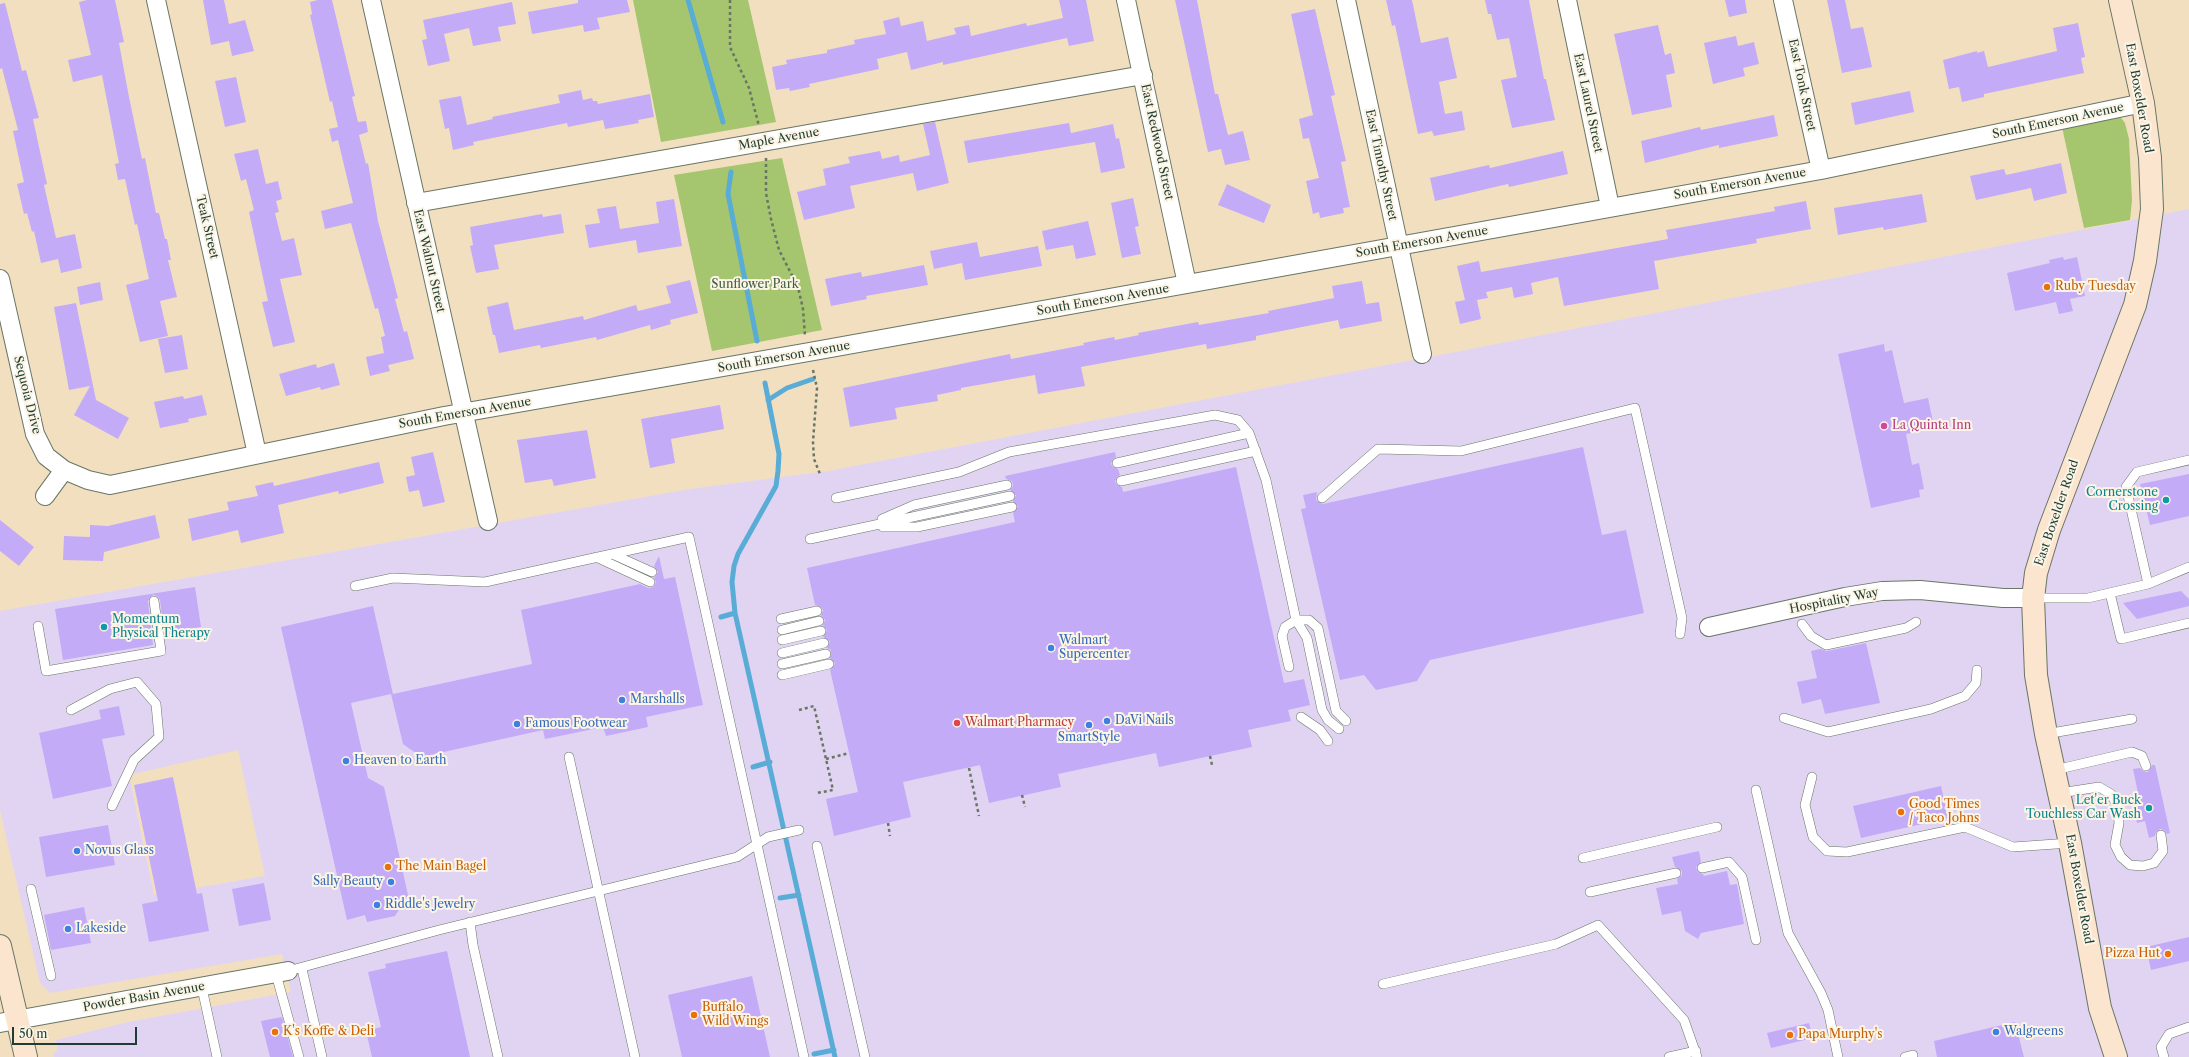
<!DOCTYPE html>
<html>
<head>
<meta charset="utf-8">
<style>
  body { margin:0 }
  #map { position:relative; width:2189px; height:1057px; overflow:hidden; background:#f2dfc0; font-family:"Libre Caslon Text",serif }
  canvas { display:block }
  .scale { position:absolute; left:12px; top:1027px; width:125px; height:18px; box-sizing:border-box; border:2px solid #1f3d34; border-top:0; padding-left:5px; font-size:12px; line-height:14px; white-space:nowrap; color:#1f3d34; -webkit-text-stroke:3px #fcf5e5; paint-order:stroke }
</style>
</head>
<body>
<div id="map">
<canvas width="2189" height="1057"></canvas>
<div class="scale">50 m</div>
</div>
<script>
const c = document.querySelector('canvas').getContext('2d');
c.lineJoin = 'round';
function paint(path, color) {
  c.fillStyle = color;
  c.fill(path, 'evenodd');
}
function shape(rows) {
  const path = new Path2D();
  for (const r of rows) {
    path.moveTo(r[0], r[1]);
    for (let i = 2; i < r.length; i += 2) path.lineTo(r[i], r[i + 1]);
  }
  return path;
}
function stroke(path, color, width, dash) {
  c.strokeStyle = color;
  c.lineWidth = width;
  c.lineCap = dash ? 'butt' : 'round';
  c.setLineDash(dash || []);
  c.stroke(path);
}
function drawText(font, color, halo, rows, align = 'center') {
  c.font = font + ' "Libre Caslon Text",serif';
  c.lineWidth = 4;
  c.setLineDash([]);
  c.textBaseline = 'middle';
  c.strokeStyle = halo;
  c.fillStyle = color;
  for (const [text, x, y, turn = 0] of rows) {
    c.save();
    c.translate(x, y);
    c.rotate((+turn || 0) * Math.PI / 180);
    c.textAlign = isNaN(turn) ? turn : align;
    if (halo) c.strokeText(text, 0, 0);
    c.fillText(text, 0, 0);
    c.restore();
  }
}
paint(shape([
  [2189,209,2189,1057,54,1057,53,1052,58,1051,56,1040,128,1022,291,992,282,954,50,993,40,983,0,810,0,611,690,489,828,471,1445,354],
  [238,750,265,876,154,895,129,775]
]), '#e1d4f3');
paint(shape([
  [633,0,748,0,776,122,661,142],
  [2119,115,2125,123,2129,139,2132,200,2130,220,2084,228,2062,127],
  [782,158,822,330,712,351,674,175]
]), '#a5c56e');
stroke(shape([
  [688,0,723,122],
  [731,172,728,194,757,341],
  [765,383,779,454,778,471,776,486,738,554,734,566,732,582,735,613,835,1057],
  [768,400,787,388,813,379],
  [721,617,735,613],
  [753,767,770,762],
  [780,898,799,895],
  [814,1054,834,1050]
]), '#59acd5', 5);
paint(shape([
  [87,0,115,0,124,42,119,43,129,97,142,159,145,158,156,213,159,213,165,239,167,239,171,260,168,260,177,297,160,301,168,336,140,342,126,285,149,279,137,224,135,225,125,179,118,180,115,164,119,163,102,75,73,82,68,60,91,55,79,2],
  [203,0,224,0,229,24,245,20,254,51,232,56,229,41,211,45],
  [318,0,332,0,355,96,352,97,358,122,366,121,368,132,359,135,366,164,368,163,378,221,398,298,395,299,404,332,407,331,414,359,388,365,390,371,370,376,366,357,384,353,381,337,385,336,378,308,375,309,351,223,325,229,321,211,353,203,338,140,332,142,329,129,338,127,332,101,330,102,310,15,312,14,310,2],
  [578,0,627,0,630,12,597,18,600,29,584,32,583,25,532,34,528,12,578,3],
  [1059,0,1086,0,1094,41,1069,46,1067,38,943,65,943,62,911,70,907,52,877,59,879,69,809,84,810,87,790,91,789,88,776,90,772,67,787,64,786,60,827,53,827,50,855,44,854,40,886,34,883,21,899,17,901,26,923,21,927,41,956,34,954,28,969,25,971,36,1026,23,1027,26,1063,18],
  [1175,0,1197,0,1215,94,1218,94,1228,135,1243,131,1250,160,1225,165,1221,149,1208,152],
  [1386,0,1412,0,1421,43,1448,37,1457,78,1439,82,1445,114,1462,111,1465,130,1434,136,1432,131,1418,134,1395,25,1392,26],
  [1485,0,1529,0,1544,79,1546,79,1555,120,1512,128,1501,80,1517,77,1509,38,1497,40,1491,14,1488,14],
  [1725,0,1745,0,1747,13,1729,17],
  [1827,0,1845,0,1851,29,1863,27,1872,67,1842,73],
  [512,2,516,24,498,27,501,41,473,46,469,28,444,34,450,61,428,66,422,40,427,39,423,20],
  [5,3,22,71,26,70,39,118,33,119,47,184,44,185,56,238,75,234,82,268,61,273,58,259,41,263,34,231,32,232,27,213,24,214,17,184,24,182,13,131,18,130,2,68,0,69,0,4],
  [1315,9,1335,95,1331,96,1346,161,1341,162,1350,207,1343,208,1344,213,1320,218,1319,212,1313,214,1306,181,1319,178,1309,138,1303,139,1299,119,1313,115,1291,14],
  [2078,23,2085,57,2081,58,2084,73,1984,94,1984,97,1962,102,1959,87,1949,89,1943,60,1977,51,1977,53,1984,51,1988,67,2057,51,2053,28],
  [1658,25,1665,55,1671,53,1675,73,1666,75,1672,107,1632,115,1614,34],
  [1736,36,1738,46,1754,42,1759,64,1743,68,1745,76,1713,84,1704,43],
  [236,77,246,122,225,127,215,81],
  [581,90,583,100,592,98,593,101,597,101,598,104,650,94,654,117,638,120,639,123,605,129,603,120,568,127,567,123,473,142,474,145,453,150,449,128,445,129,439,100,461,96,467,125,493,119,492,117,560,103,558,95],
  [1910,91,1914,112,1855,125,1851,103],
  [1774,115,1778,136,1719,148,1719,145,1645,163,1641,141,1700,127,1701,130],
  [935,122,949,183,917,191,913,173,850,186,855,208,804,220,797,192,826,185,823,169,850,163,848,157,880,151,882,159,899,155,900,162,930,155,923,124],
  [1069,123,1071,133,1113,124,1116,139,1119,138,1125,168,1101,173,1095,142,968,163,964,141],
  [258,149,266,184,278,181,282,199,276,201,279,212,275,213,282,241,294,238,302,275,280,279,295,342,273,347,262,302,268,301,249,212,254,210,246,179,241,181,234,154],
  [1563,151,1568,174,1509,187,1508,184,1435,201,1430,178,1489,165,1490,168],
  [2061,163,2067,193,2034,201,2031,188,1976,200,1970,176,2004,169,2006,175],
  [1227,184,1271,205,1264,223,1218,205],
  [1922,194,1927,222,1884,230,1883,227,1838,235,1834,208],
  [1133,198,1139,226,1135,227,1141,254,1122,258,1111,203],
  [674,199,682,246,638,253,636,240,589,248,585,225,600,223,597,209,616,206,620,229,659,223,656,202],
  [1806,201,1811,229,1756,239,1757,243,1654,261,1659,289,1564,306,1558,277,1531,283,1533,294,1514,298,1512,287,1486,292,1488,298,1477,300,1481,319,1460,324,1455,302,1465,300,1457,266,1479,261,1481,272,1668,239,1666,230,1775,211,1774,207],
  [542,214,543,217,561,214,564,233,494,245,499,269,476,273,470,246,473,245,470,227],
  [1088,221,1096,255,1076,259,1073,245,1046,250,1042,231],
  [977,242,980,257,1038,246,1042,266,965,280,962,263,934,269,930,251],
  [2063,257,2064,260,2077,257,2085,296,2070,299,2073,311,2059,314,2056,302,2015,311,2007,273,2050,263,2049,260],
  [924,265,928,285,866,296,867,299,831,306,825,279,861,272,862,277],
  [690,280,698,313,670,320,671,324,651,330,650,325,597,340,596,337,541,348,540,345,499,353,495,335,493,335,487,307,508,302,514,330,583,316,584,320,636,305,638,311,671,303,666,286],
  [1362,281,1366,304,1379,302,1382,321,1340,329,1338,320,1256,336,1256,340,1207,349,1206,344,1081,367,1085,386,1038,394,1035,375,961,388,961,390,937,395,938,401,895,408,897,419,850,427,843,388,1010,354,1011,359,1084,345,1083,343,1114,337,1115,340,1139,335,1138,333,1149,331,1198,322,1199,325,1269,313,1268,311,1334,298,1332,286],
  [100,282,103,300,80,305,77,287],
  [76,303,96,400,129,418,118,439,74,415,90,386,69,390,54,307],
  [182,335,188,369,165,373,158,339],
  [1884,344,1885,352,1892,350,1904,403,1928,398,1933,422,1910,427,1911,433,1906,434,1912,465,1919,463,1924,489,1919,490,1920,497,1871,508,1838,354],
  [334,363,340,385,321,390,320,387,286,396,279,374,316,364,317,368],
  [202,395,207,415,188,419,189,422,160,428,154,402,183,396,184,399],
  [720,405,724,429,671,439,675,463,650,468,641,419],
  [587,430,596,478,554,486,552,479,525,483,517,440],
  [1583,447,1602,535,1626,530,1644,613,1430,660,1417,681,1376,690,1364,675,1340,680,1301,509,1306,508,1303,495,1317,492,1316,500,1323,504],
  [433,452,445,502,423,507,419,490,409,492,406,477,415,475,411,457],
  [1115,452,1116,457,1113,459,1111,464,1113,467,1118,469,1120,475,1117,477,1115,482,1117,485,1122,487,1123,492,1236,467,1284,683,1304,679,1310,705,1288,710,1291,721,1248,730,1252,747,1159,767,1156,753,1058,774,1061,787,989,803,980,765,903,782,911,817,834,836,826,799,858,792,830,670,833,668,835,663,830,658,831,650,827,648,830,641,823,637,827,630,823,625,825,620,821,615,823,610,821,607,815,605,807,568,1015,522,1013,513,1018,506,1013,501,1016,495,1010,490,1013,486,1012,481,1006,479,1005,476],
  [379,462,384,483,339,494,338,491,278,505,284,533,241,543,238,530,192,541,188,519,229,510,227,502,258,496,255,486,273,482,274,486],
  [2189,474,2189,516,2150,525,2140,484],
  [155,515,160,538,104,552,103,561,63,560,64,536,90,537,90,525,108,526],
  [0,520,34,547,19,566,0,551],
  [659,556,664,579,675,577,703,705,646,717,648,727,606,736,603,727,545,739,543,730,421,757,403,744,391,694,351,703,368,778,384,787,408,895,395,916,367,922,365,915,347,920,281,627,373,606,393,694,532,664,521,610,640,584,648,588,653,587,656,582,654,578,658,572,654,566],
  [195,587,201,627,164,633,160,600,157,596,153,595,148,601,153,645,63,660,55,609],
  [2181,591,2189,599,2189,606,2137,619,2123,603],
  [1866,643,1880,703,1825,714,1821,699,1802,704,1797,682,1817,678,1811,651,1820,649,1827,651],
  [119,706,125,735,102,739,112,786,53,799,39,733,101,719,99,710],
  [2152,765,2155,765,2170,833,2167,834,2164,830,2160,829,2156,832,2155,836,2149,838,2145,821,2137,823,2131,795,2138,793,2133,769,2140,768,2143,771,2148,772],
  [173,777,197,894,202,893,209,931,149,942,142,904,158,901,134,785],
  [1941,786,1948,818,1861,838,1853,806],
  [108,825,115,865,46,877,39,837],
  [1699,851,1701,862,1696,867,1698,872,1703,874,1704,876,1727,871,1730,885,1737,884,1744,924,1701,933,1698,939,1685,931,1681,911,1662,915,1656,888,1678,884,1677,879,1682,875,1682,871,1675,867,1672,857],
  [264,883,271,920,239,926,232,889],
  [84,907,91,943,51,950,44,915],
  [2189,937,2189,961,2151,970,2146,947],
  [447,951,470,1057,372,1057,366,1031,381,1027,368,972,386,968,385,964],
  [752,976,770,1057,682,1057,668,995],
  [282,1017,293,1057,270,1057,261,1021],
  [2015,1022,2024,1057,1937,1057,1934,1041],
  [1809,1023,1813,1038,1771,1048,1767,1033]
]), '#c3abf8');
const service = shape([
  [1117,463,1249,433],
  [1121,481,1256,451],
  [836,498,959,472,1009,452,1215,415,1238,420,1249,433,1266,480,1296,620,1307,638,1322,710,1328,720,1339,729],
  [1322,498,1378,449,1461,451,1635,408,1682,618,1680,634],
  [882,519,914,505,1007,485],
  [883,527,917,527,1012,507],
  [810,539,1010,496],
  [612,554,652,572],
  [596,557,650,582],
  [2148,584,2126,487,2137,472,2189,460],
  [355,586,393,578,485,582,689,537,804,1057],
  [2110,593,2121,639,2189,623],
  [2033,598,2088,598,2148,584,2189,567],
  [781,619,817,611],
  [1802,624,1811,636,1826,645,1906,628,1916,622],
  [38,626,46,671,161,651,154,601],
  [782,630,819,621],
  [782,640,821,631],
  [782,653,824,643],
  [782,664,826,654],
  [1289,667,1282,636,1285,627,1296,620,1309,620,1318,628,1336,711,1346,721],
  [782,675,829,664],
  [71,710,110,689,137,682,156,704,159,737,134,760,112,806],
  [1301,717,1320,730,1328,741],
  [1784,718,1828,732,1931,709,1965,696,1976,683,1977,670],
  [2046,734,2132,719],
  [569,757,635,1057],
  [2055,770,2132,752,2142,756,2146,766],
  [1812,777,1805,805,1813,837,1827,851,1847,852,1965,827,2013,847,2070,843],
  [1756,790,1788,933,1821,993,1828,1010,1838,1057],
  [2060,793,2099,787,2111,794,2118,807,2119,823,2115,845,2121,857,2130,865,2143,866,2154,863,2163,851,2161,835],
  [817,846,865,1057],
  [1583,858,1717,827],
  [1702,868,1729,862,1742,877,1756,940],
  [31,889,51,976],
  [1590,892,1676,873],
  [470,922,473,945,498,1057],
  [302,969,322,1057],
  [288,971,439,930,737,857,768,837,799,830],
  [276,974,299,1057],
  [1383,984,1556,944,1598,925,1684,1020,1697,1057],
  [202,988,217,1057],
  [1669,1057,1696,1051],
  [1905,1057,1913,1055],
  [2164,1057,2161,1047,2169,1034,2189,1027]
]);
const minor = shape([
  [156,0,257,454],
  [371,0,488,521],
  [1126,0,1187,284],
  [1346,0,1422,354],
  [1567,0,1610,207],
  [1783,0,1821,170],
  [416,203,1143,75],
  [0,279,35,434,46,456,64,470,45,496],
  [64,470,88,480,110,485,444,416,809,352,1821,170,2143,103],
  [1709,627,1845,597,1882,591,1920,590,2003,598,2033,598],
  [0,1023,288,971]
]);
const secondary = shape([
  [0,946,26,1057],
  [2116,1057,2100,1008,2070,843,2046,734,2036,675,2033,598,2036,573,2049,530,2135,305,2145,261,2152,209,2150,158,2143,103,2120,0]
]);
stroke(service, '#697665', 10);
stroke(minor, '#697665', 20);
stroke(secondary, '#697665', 24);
stroke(shape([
  [730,0,730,47,749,88,759,126],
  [766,158,766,193,771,219,779,250,798,287,803,309,805,336],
  [813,370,817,388,813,442,814,459,820,474],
  [799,710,814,706,833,790,817,793],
  [1210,756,1212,765],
  [826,759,849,753],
  [969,768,979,816],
  [1022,795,1025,807],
  [888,823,890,836]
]), '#697665', 2.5, [3, 3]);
stroke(service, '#fff', 9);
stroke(minor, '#fff', 18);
stroke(secondary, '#fce5cf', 22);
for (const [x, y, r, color] of [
  [2047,287,4,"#e8710a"],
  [1884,426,4,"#d1479c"],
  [2166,500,4,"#0f9aa8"],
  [104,627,4,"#0f9aa8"],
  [1051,648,4,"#3f7fe0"],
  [622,700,4,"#3f7fe0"],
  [1107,721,4,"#3f7fe0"],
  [957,723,4,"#e0444e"],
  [517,724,4,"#3f7fe0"],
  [1089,725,4,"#3f7fe0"],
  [346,761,4,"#3f7fe0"],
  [2149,808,4,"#0f9aa8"],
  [1901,812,4,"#e8710a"],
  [77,851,4,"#3f7fe0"],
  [388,867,4,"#e8710a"],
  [391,882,4,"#3f7fe0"],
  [377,905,4,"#3f7fe0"],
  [68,929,4,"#3f7fe0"],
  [2168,954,4,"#e8710a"],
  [694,1015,4,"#e8710a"],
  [275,1032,4,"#e8710a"],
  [1996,1032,4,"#3f7fe0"],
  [1790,1035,4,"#e8710a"]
]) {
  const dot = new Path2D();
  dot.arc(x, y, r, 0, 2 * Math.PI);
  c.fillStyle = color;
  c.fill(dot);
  stroke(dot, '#fcf5e5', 1.5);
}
drawText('12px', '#1f3d34', '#fcf5e5', [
  ["East Tonk Street",1802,85,78],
  ["East Boxelder Road",2139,98,80],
  ["East Laurel Street",1588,103,78],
  ["South Emerson Avenue",2058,121,-12],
  ["Maple Avenue",779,139,-10],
  ["East Redwood Street",1157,142,78],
  ["East Timothy Street",1381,165,78],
  ["South Emerson Avenue",1740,184,-10],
  ["Teak Street",207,227,77],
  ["South Emerson Avenue",1422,242,-10],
  ["East Walnut Street",429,261,77],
  ["South Emerson Avenue",1103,300,-10],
  ["South Emerson Avenue",784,357,-10],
  ["Sequoia Drive",27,395,76],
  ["South Emerson Avenue",465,413,-10],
  ["East Boxelder Road",2057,513,-71],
  ["Hospitality Way",1834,601,-11],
  ["East Boxelder Road",2079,889,80],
  ["Powder Basin Avenue",144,997,-10]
]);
drawText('12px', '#405f42', '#fcf5e5', [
  ["Sunflower Park",755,285]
]);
drawText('12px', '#c56008', '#fcf5e5', [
  ["Ruby Tuesday",2055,287],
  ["Good Times",1909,805],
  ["/ Taco Johns",1909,819],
  ["The Main Bagel",396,867],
  ["Pizza Hut",2160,954,"right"],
  ["Buffalo",702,1008],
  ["Wild Wings",702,1022],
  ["K's Koffe & Deli",283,1032],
  ["Papa Murphy's",1798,1035]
], 'left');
drawText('12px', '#b23c85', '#fcf5e5', [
  ["La Quinta Inn",1892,426]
], 'left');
drawText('12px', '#0d838f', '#fcf5e5', [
  ["Cornerstone",2158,493],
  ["Crossing",2158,507],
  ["Momentum",112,620,"left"],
  ["Physical Therapy",112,634,"left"],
  ["Let'er Buck",2141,801],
  ["Touchless Car Wash",2141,815]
], 'right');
drawText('12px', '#366cbe', '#fcf5e5', [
  ["Walmart",1059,641],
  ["Supercenter",1059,655],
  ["Marshalls",630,700],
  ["DaVi Nails",1115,721],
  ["Famous Footwear",525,724],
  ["SmartStyle",1089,738,"center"],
  ["Heaven to Earth",354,761],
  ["Novus Glass",85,851],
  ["Sally Beauty",383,882,"right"],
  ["Riddle's Jewelry",385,905],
  ["Lakeside",76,929],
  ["Walgreens",2004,1032]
], 'left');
drawText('12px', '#be3a42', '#fcf5e5', [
  ["Walmart Pharmacy",965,723]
], 'left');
</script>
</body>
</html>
